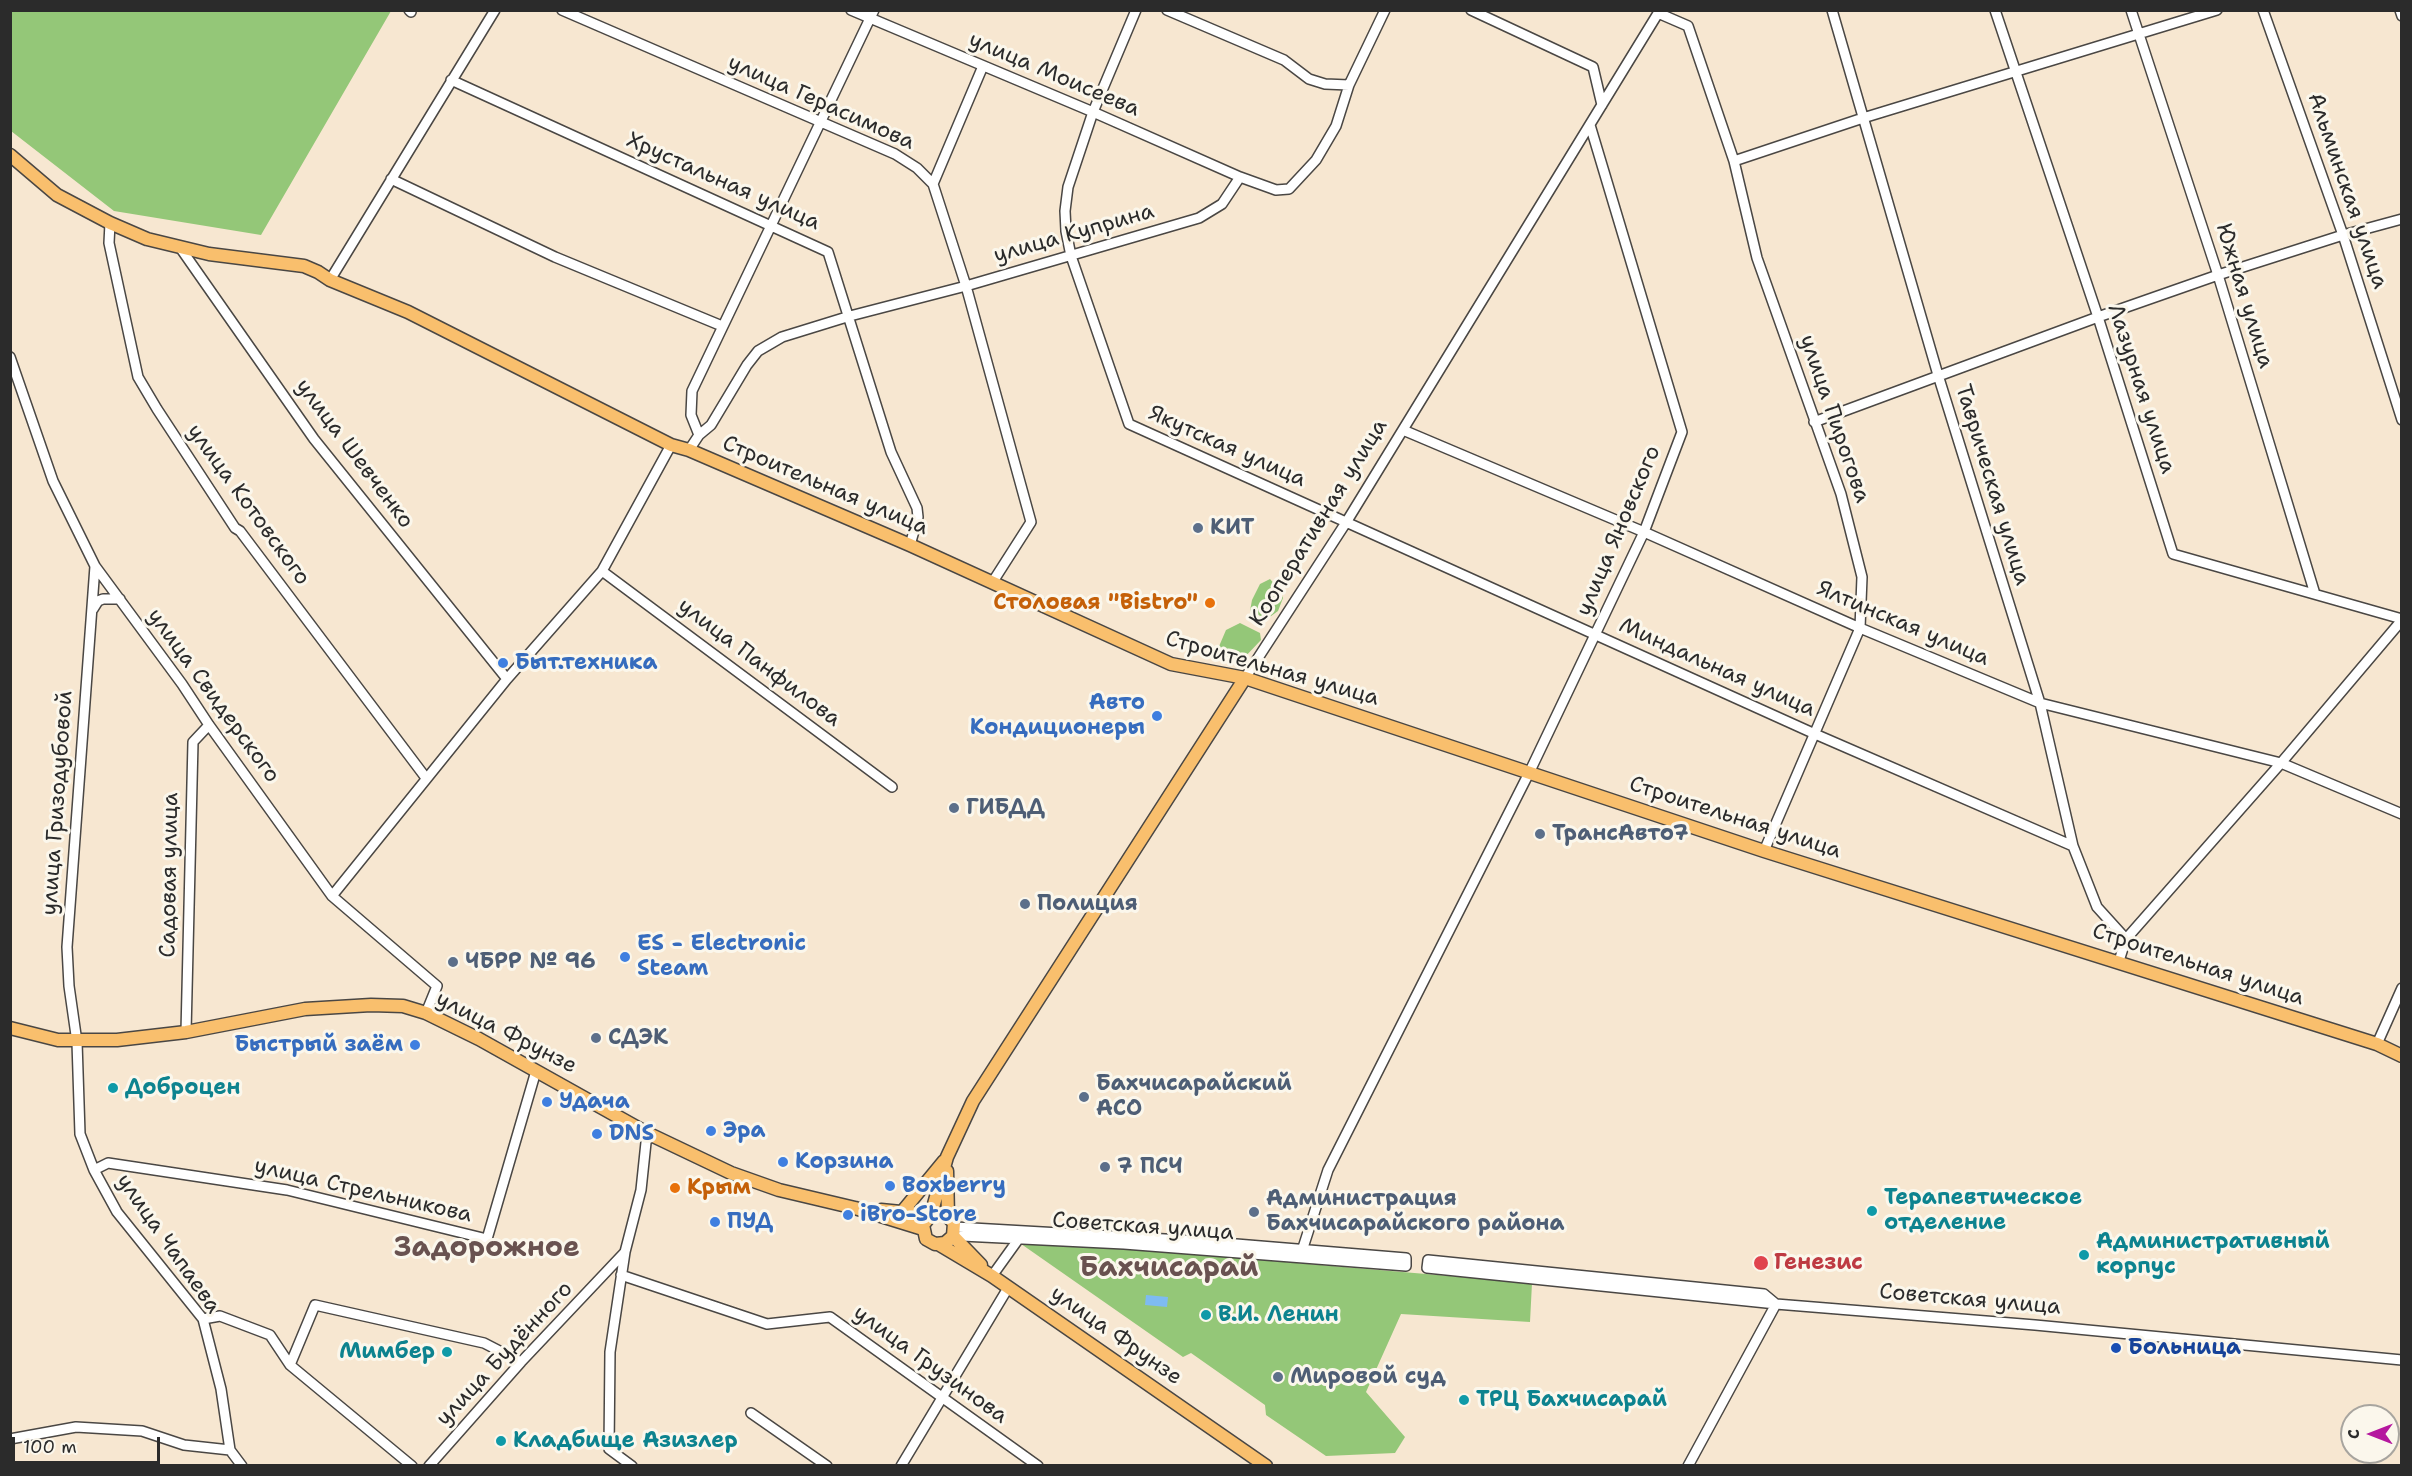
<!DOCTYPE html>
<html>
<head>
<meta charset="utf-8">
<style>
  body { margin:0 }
  #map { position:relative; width:2412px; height:1476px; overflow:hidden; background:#f7e7d1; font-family:"Shantell Sans",sans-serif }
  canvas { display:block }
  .frame { position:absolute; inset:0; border:12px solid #2b2b2b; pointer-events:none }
  .north { position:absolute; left:2340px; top:1404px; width:60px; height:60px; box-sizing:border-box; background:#fbf7ec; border:2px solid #a8a59f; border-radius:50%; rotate:270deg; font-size:16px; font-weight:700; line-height:24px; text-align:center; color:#2b2b2b }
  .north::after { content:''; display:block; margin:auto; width:21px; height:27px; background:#b5179e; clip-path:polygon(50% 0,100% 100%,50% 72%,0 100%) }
  .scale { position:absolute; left:12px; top:1437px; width:148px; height:27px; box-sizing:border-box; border:3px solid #2b2b2b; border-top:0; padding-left:8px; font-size:18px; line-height:21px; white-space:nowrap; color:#2b2b2b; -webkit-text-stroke:4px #fbf7ec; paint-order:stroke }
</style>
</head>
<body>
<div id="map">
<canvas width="2412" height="1476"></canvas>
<div class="frame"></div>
<div class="north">С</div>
<div class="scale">100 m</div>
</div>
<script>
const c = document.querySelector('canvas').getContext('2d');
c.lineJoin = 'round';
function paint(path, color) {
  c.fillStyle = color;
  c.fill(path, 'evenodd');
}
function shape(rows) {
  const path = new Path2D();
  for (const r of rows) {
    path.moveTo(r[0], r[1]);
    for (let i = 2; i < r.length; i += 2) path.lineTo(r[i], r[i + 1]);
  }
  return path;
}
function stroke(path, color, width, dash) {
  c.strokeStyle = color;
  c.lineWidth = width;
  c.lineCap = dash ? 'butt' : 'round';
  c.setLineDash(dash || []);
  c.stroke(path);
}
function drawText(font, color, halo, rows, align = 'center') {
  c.font = font + ' "Shantell Sans",sans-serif';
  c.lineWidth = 6;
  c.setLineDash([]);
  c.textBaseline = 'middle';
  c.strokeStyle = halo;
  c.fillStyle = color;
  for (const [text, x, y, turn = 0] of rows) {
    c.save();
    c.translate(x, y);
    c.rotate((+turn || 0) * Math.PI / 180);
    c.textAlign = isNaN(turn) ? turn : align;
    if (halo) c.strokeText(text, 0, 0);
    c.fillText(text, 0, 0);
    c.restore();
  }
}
paint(shape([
  [11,10,391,10,391,11,261,235,114,211,11,131],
  [1270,579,1279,589,1283,598,1278,611,1267,619,1250,611,1252,600,1260,584],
  [1240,623,1260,633,1261,640,1243,659,1235,662,1229,659,1218,658,1217,651,1226,630],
  [1014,1239,1532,1283,1530,1322,1401,1314,1366,1392,1405,1437,1395,1453,1326,1456,1266,1415,1265,1405,1191,1353,1183,1357]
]), '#94c778');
paint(shape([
  [1146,1295,1168,1297,1167,1307,1145,1305]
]), '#7ebbf1');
const minor = shape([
  [409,10,411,12],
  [562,10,895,154,917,168,933,184,966,286,1031,522,992,583],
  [851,10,1093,112,1240,177],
  [1136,10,1093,112,1068,187,1065,211,1066,231,1071,256,1129,424,1815,734,2073,846],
  [1167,10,1284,60,1309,79,1325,84,1349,85],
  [1471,10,1593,67,1602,105],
  [1832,10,1938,375,2040,703,2073,846,2097,907,2126,939,2119,961],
  [1995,10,2098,317,2173,554,2402,619],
  [2131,10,2218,275,2315,594],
  [2263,10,2343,235,2402,420],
  [2400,10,2402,16],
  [1658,13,1688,26,1734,161,1757,258,1841,494,1862,577,1860,628,1764,851],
  [451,80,828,252,891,452,917,508,918,517,910,545],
  [1734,161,1863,118,2217,10],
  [391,179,555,257,722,326],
  [933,184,983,66],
  [110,223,109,243,138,377,157,409,235,528,240,531,426,778],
  [179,246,314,439,507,679],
  [330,280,495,10],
  [10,357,53,481,95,566,182,684,209,725,332,896,437,986,426,1013],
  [1814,422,2098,317,2218,275,2343,235,2402,219],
  [1403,430,1644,532,1860,628,2040,703,2281,763,2402,814],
  [699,435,711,425,747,365,758,351,782,337,850,316,966,286,1199,218,1222,204,1240,177,1276,190,1289,189,1316,160,1336,126,1349,85,1385,10],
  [689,450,699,435,691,415,692,391,874,10],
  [95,566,67,947,69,986,77,1042,80,1134,94,1170,117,1212,203,1319,221,1389,230,1450,242,1466],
  [602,571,892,787],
  [93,609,98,601,103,599,120,599],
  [1245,678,1347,521,1660,10],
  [332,896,507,679,602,571,671,445],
  [2126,939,2281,763,2402,620],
  [186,1032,193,742,209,725],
  [2377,1044,2402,988],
  [94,1170,108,1163,287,1190,487,1239,536,1071],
  [952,1240,962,1236,1124,1244,1406,1266,1406,1258,1200,1241,955,1227],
  [625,1252,610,1352,609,1449,632,1466],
  [1300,1257,1328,1170,1530,771,1644,532,1682,432,1590,125],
  [621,1275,767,1324,830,1317,1038,1466],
  [992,1276,1020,1237],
  [1776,1304,1764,1294,1428,1260,1427,1268,1776,1304,2035,1325,2402,1360],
  [203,1319,220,1316,270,1335,290,1365,412,1466],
  [290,1365,315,1305,484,1343,521,1362],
  [751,1413,827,1466],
  [10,1439,76,1427,142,1431,184,1445,230,1450],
  [429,1466,521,1362,625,1252,641,1190,647,1133],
  [901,1466,1008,1288],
  [1688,1466,1776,1304]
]);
const major = shape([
  [10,155,57,195,110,223,147,239,209,254,304,266,318,272,330,280,408,312,671,445,689,450,910,545,1171,664,1245,678,1764,851,2377,1044,2402,1056],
  [10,1028,58,1040,117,1040,186,1032,305,1009,371,1005,403,1006,426,1013,479,1039,647,1133,731,1173,779,1190,855,1208,923,1229],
  [947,1171,948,1216],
  [881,1210,931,1215,944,1213,954,1223,953,1236,945,1243,935,1244,926,1239,923,1225,931,1215,947,1157,973,1101,1245,678],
  [902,1212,944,1161],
  [953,1236,981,1265],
  [940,1245,992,1276,1266,1466]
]);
stroke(minor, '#4a4744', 12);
stroke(major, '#4a4744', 15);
stroke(minor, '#fff', 9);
stroke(major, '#f9bf6d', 12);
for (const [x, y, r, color] of [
  [1198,528,6,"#5c6f8a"],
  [1210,603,6,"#e8710a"],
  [503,663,6,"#3f7fe0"],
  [1157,716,6,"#3f7fe0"],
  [954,808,6,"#5c6f8a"],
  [1540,834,6,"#5c6f8a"],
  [1025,904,6,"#5c6f8a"],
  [625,957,6,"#3f7fe0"],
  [453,962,6,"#5c6f8a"],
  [596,1038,6,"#5c6f8a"],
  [415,1045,6,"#3f7fe0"],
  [113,1088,6,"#0f9aa8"],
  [1084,1097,6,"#5c6f8a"],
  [547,1102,6,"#3f7fe0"],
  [711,1131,6,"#3f7fe0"],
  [597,1134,6,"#3f7fe0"],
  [783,1162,6,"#3f7fe0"],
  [1105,1167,6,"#5c6f8a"],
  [890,1186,6,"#3f7fe0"],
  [675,1188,6,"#e8710a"],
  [1872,1211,6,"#0f9aa8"],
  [1254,1212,6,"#5c6f8a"],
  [848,1215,6,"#3f7fe0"],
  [715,1222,6,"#3f7fe0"],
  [2084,1255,6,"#0f9aa8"],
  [1761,1263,8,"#e0444e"],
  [1206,1315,6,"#0f9aa8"],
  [2116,1348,6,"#1a4fb4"],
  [447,1352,6,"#0f9aa8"],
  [1278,1377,6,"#5c6f8a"],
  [1464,1400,6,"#0f9aa8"],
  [501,1441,6,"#0f9aa8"]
]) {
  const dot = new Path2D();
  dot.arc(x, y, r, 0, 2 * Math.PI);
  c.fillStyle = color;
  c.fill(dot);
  stroke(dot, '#fbf7ec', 2);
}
drawText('22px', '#2b2b2b', '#fbf7ec', [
  ["улица Моисеева",1054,75,23],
  ["улица Герасимова",821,103,24],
  ["Хрустальная улица",723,182,24],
  ["Альминская улица",2347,191,71],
  ["улица Куприна",1074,234,-16],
  ["Южная улица",2244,296,73],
  ["Лазурная улица",2141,389,72],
  ["улица Пирогова",1834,419,71],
  ["Якутская улица",1227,447,24],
  ["улица Шевченко",354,454,53],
  ["Таврическая улица",1992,485,73],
  ["Строительная улица",825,486,23],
  ["улица Котовского",248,505,54],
  ["Кооперативная улица",1319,523,-58],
  ["улица Яновского",1619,531,-67],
  ["Ялтинская улица",1903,624,23],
  ["улица Панфилова",759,663,37],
  ["Миндальная улица",1717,668,24],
  ["Строительная улица",1272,669,16],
  ["улица Свидерского",213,696,54],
  ["улица Гризодубовой",58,803,-86],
  ["Строительная улица",1735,818,18],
  ["Садовая улица",170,875,-89],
  ["Строительная улица",2198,965,18],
  ["улица Фрунзе",506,1033,27],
  ["улица Стрельникова",363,1191,13],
  ["Советская улица",1143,1227,4],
  ["улица Чапаева",168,1244,55],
  ["Советская улица",1970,1300,5],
  ["улица Фрунзе",1116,1336,35],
  ["улица Будённого",505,1354,-47],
  ["улица Грузинова",930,1365,36]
]);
drawText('bold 22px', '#4e5e75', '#fbf7ec', [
  ["КИТ",1210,528],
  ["ГИБДД",966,808],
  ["ТрансАвто7",1552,834],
  ["Полиция",1037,904],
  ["ЧБРР № 96",465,962],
  ["СДЭК",608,1038],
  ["Бахчисарайский",1096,1084],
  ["АСО",1096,1109],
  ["7 ПСЧ",1117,1167],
  ["Администрация",1266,1199],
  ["Бахчисарайского района",1266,1224],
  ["Мировой суд",1290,1377]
], 'left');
drawText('bold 22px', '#c56008', '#fbf7ec', [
  ["Столовая \"Bistro\"",1198,603],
  ["Крым",687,1188,"left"]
], 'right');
drawText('bold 22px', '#366cbe', '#fbf7ec', [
  ["Быт.техника",515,663],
  ["Авто",1145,703,"right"],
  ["Кондиционеры",1145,728,"right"],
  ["ES - Electronic",637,944],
  ["Steam",637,969],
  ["Быстрый заём",403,1045,"right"],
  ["Удача",559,1102],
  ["Эра",723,1131],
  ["DNS",609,1134],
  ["Корзина",795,1162],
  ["Boxberry",902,1186],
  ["iBro-Store",860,1215],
  ["ПУД",727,1222]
], 'left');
drawText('bold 22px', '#0d838f', '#fbf7ec', [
  ["Доброцен",125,1088],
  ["Терапевтическое",1884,1198],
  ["отделение",1884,1223],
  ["Административный",2096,1242],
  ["корпус",2096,1267],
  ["В.И. Ленин",1218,1315],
  ["Мимбер",435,1352,"right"],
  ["ТРЦ Бахчисарай",1476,1400],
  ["Кладбище Азизлер",513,1441]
], 'left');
drawText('bold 22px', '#be3a42', '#fbf7ec', [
  ["Генезис",1774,1263]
], 'left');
drawText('bold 22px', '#164399', '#fbf7ec', [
  ["Больница",2128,1348]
], 'left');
drawText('bold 28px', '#695250', '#fbf7ec', [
  ["Задорожное",487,1249],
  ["Бахчисарай",1169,1269]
]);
</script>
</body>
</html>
